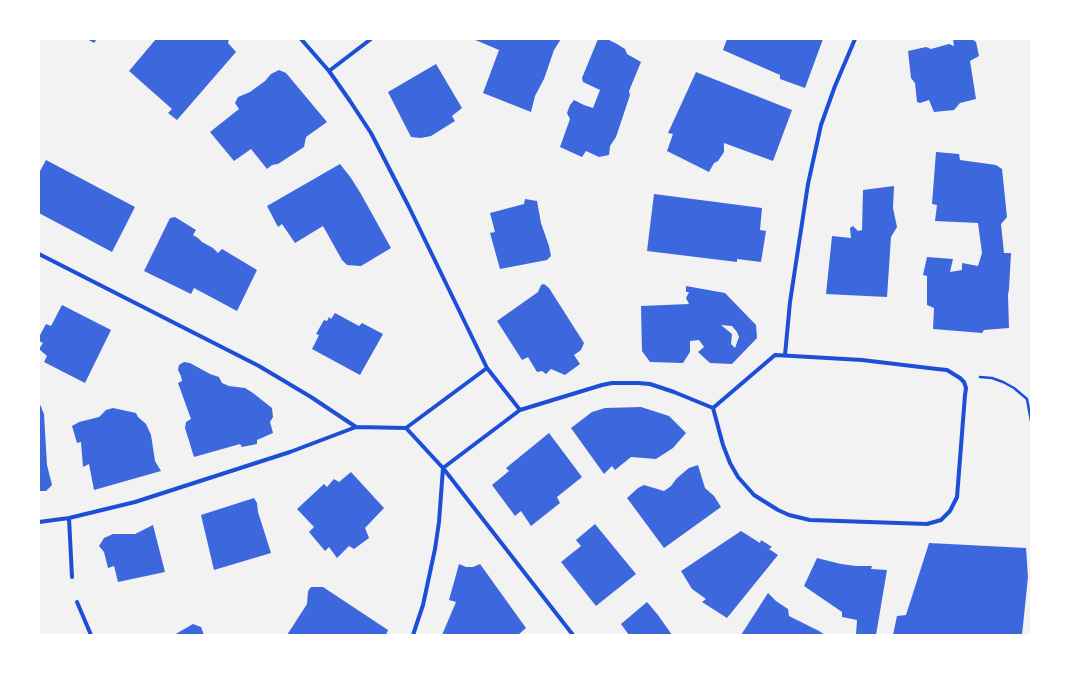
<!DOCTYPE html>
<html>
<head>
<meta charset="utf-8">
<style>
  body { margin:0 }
  #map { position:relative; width:1070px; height:674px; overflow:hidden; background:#f2f2f2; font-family:Spectral,serif }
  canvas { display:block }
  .frame { position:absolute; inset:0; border:40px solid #fff; pointer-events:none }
</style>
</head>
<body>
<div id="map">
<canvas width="1070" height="674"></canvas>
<div class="frame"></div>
</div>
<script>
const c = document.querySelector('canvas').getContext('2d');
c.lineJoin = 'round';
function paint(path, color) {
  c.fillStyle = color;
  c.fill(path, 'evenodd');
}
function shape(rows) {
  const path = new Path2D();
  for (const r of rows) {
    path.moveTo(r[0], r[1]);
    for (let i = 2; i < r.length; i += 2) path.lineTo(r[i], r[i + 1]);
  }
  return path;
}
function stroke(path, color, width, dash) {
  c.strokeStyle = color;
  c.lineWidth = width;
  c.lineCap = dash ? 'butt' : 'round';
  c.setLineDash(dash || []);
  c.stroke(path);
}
paint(shape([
  [87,39,97,39,94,43],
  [156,39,229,39,228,43,236,52,177,120,168,113,172,109,129,71],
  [473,39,561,39,554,50,544,79,535,96,531,112,483,93,499,50],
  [598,39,607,39,617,44,625,49,627,54,641,62,629,91,630,95,616,137,610,146,609,155,599,157,586,151,582,157,560,147,570,119,567,113,570,105,574,100,584,105,593,108,600,90,583,82,582,78],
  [727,39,823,39,805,88,780,79,780,75,723,50],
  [953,39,972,39,976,42,979,56,970,61,976,99,960,103,954,110,934,112,929,100,920,103,917,102,915,83,911,78,908,51,926,47,931,49,949,44,954,46],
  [436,64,462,108,452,116,455,121,431,136,421,138,411,137,388,92],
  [279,70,286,73,327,122,306,137,304,147,278,164,272,165,267,169,251,149,234,161,210,132,239,109,235,103,238,97,250,92,265,81,271,74],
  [696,72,792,110,773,161,724,143,724,152,718,161,714,163,709,172,667,151,673,134,668,133],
  [936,152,959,154,960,160,996,165,1002,169,1007,217,1001,224,1004,253,1011,253,1009,289,1008,295,1009,328,984,330,982,333,933,329,934,308,927,305,927,276,923,275,927,257,953,259,950,272,962,270,962,263,978,266,982,253,978,223,935,221,937,205,932,204],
  [46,160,135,207,112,252,39,213,39,173],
  [340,164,351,178,361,194,391,248,361,266,347,265,342,260,323,226,295,243,282,224,278,227,267,206],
  [894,186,893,208,897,227,891,237,887,297,826,294,832,236,851,238,850,228,853,226,858,231,862,230,863,190],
  [654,194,762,208,760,230,766,231,761,262,737,259,737,262,647,251],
  [525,199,537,201,541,223,549,246,551,256,547,260,500,269,490,233,495,232,490,213,524,204],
  [175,217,196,230,193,235,198,238,202,242,213,248,218,253,222,249,257,270,237,311,194,288,191,294,144,271,170,218],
  [544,284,549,288,584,343,581,350,574,355,580,364,565,375,551,369,546,374,542,371,537,372,528,357,522,360,497,321,538,292,541,285],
  [686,286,725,293,756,325,757,338,732,364,710,363,698,352,704,347,699,340,690,341,690,352,683,363,650,362,642,351,641,306,689,304,686,298,689,292,686,292],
  [721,325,732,326,737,332,739,337,735,348,731,344,732,334],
  [62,305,111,330,85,383,44,362,47,356,39,349,43,343,39,341,39,337,46,324,51,326],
  [335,313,359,326,362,323,383,334,360,375,312,349,319,335,316,334,324,320,327,321,329,317,331,319],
  [184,362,190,363,210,374,219,377,222,383,229,386,245,388,253,393,272,408,273,417,270,422,273,433,257,440,257,444,242,447,240,444,194,457,185,428,186,422,191,419,178,383,182,381,181,376,178,370,179,365],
  [39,402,44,414,47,465,52,485,46,491,39,491],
  [641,407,669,416,686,433,673,448,656,459,631,457,615,470,612,466,604,474,571,428,592,412,605,408],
  [113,408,136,413,138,417,146,424,151,435,155,461,161,471,94,490,89,464,83,467,81,442,77,443,72,426,79,422,99,417,106,410],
  [549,433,582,477,557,497,560,503,531,526,521,511,515,516,492,485,509,471,506,468],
  [698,465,705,488,714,496,721,507,664,548,627,498,638,488,644,485,664,491,671,486,677,478,689,468],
  [351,472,384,508,365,528,369,538,354,549,349,546,337,558,329,547,325,551,309,532,314,527,297,509,324,484,327,487,334,479,339,482],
  [254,498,257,503,258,512,271,553,214,570,201,515],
  [595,524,636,574,596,606,561,562,581,546,576,540],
  [153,525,165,572,118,582,114,566,108,568,104,552,99,546,104,538,113,534,135,534],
  [741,531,760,543,761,540,772,547,769,549,778,555,727,618,702,602,706,599,692,589,681,571],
  [929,543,1026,548,1028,577,1022,635,893,635,897,616,906,615],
  [817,558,841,564,856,566,872,566,871,569,887,570,876,635,856,635,857,620,842,617,842,612,804,586],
  [459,564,466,567,473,567,480,564,526,628,518,635,442,635,456,602,449,600],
  [311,587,323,587,388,630,386,635,287,635,307,604,308,591],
  [768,593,776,601,788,609,789,616,819,631,825,635,741,635],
  [647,602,658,615,672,635,629,635,621,624],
  [193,624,201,627,204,635,174,635]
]), '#3d67dc');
stroke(shape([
  [980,377,992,378,1003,382,1014,388,1027,399,1031,421]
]), '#1d4ed8', 2.5);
stroke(shape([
  [301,39,329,71,350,101,371,133,409,207,487,368,520,410],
  [329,71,371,39],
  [39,254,259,366,311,397,356,427,406,428],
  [775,355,862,360,937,369,947,370,960,378,964,382,966,388,965,395,957,497,950,511,941,520,927,524,810,520,789,515,778,510,754,495,738,477,730,463,723,445,713,408,775,355],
  [785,355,790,302,808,184,821,125,835,86,855,39],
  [406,428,443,468,573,635],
  [406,428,487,368],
  [443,468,520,410,602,385,612,383,638,383,650,384,674,392,713,408],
  [69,518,72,577],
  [39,522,69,518,135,502,290,452,356,427],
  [77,602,91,635],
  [413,635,423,605,435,549,439,522,443,468]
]), '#1d4ed8', 4);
</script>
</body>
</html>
